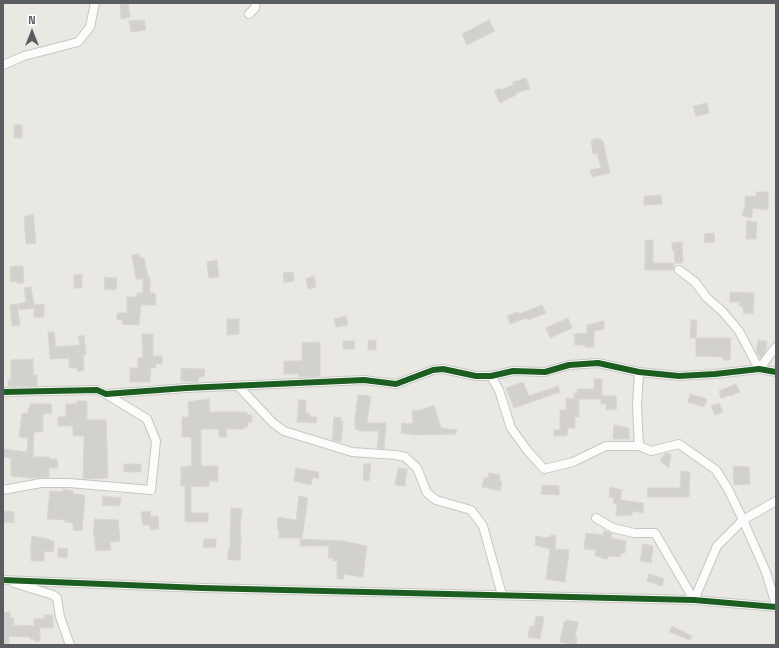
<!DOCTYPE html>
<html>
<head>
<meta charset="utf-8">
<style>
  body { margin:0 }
  #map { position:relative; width:779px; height:648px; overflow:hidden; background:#eae8e3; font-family:"Space Grotesk",sans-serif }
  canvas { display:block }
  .frame { position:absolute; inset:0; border:4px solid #595d62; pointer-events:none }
  .north { position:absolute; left:12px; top:12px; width:40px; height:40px; -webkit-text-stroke:3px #fff; paint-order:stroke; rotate:0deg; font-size:11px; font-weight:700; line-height:16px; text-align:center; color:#595d62 }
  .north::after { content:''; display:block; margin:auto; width:14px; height:18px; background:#595d62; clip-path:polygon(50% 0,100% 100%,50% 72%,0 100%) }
</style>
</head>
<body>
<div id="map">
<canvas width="779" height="648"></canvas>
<div class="frame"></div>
<div class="north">N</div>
</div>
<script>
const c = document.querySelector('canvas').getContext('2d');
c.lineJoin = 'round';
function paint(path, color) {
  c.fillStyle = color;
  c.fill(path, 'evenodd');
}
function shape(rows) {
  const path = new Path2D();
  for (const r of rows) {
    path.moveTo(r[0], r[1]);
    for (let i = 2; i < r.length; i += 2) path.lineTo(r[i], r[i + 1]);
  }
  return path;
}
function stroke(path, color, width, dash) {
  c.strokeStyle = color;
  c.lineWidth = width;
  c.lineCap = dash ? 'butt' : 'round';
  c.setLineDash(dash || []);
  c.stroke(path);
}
const building = shape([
  [128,4,130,17,121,19,120,5,128,4],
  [144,20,146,30,131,32,129,21,144,20],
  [489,20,495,31,467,45,462,34,489,20],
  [526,78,530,89,516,93,516,95,500,103,494,91,500,88,501,90,513,85,513,82,526,78],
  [707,103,709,113,696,116,693,106,707,103],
  [14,125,22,125,22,138,14,138,14,125],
  [598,138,598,139,601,139,601,141,603,141,610,173,592,177,590,170,601,168,597,153,593,154,591,140,598,138],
  [756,192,768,192,768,210,753,208,751,218,742,216,745,206,745,196,756,196,756,192],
  [661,195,662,204,644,205,644,196,661,195],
  [33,214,36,243,26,244,24,217,33,214],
  [747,221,757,222,756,239,746,239,747,221],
  [714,233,715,242,705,243,704,234,714,233],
  [645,240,653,240,653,263,674,263,674,270,645,270,645,240],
  [682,242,683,263,675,263,674,250,672,250,672,243,682,242],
  [139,254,140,258,144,258,148,277,150,277,150,293,155,293,156,305,141,305,139,325,122,324,123,320,117,320,117,313,127,313,127,297,137,297,137,293,143,293,143,279,136,279,132,255,139,254],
  [217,260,219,277,209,278,207,262,217,260],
  [17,266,23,266,24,283,17,283,17,281,11,282,10,267,17,266],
  [293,272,294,281,284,283,283,273,293,272],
  [82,274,82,288,74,288,74,275,82,274],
  [314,276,316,287,308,289,306,279,314,276],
  [105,277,117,278,116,290,104,289,105,277],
  [31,287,34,305,44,304,44,317,34,317,34,308,19,310,18,304,26,302,24,288,31,287],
  [730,292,754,293,753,314,743,313,743,307,739,306,740,302,730,302,730,292],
  [17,304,20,325,12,326,10,305,17,304],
  [542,305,546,313,528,320,527,318,510,324,507,316,518,312,519,314,542,305],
  [346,316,348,325,336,327,334,319,346,316],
  [568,318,572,328,550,338,546,328,568,318],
  [227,319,239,319,239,334,227,335,227,319],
  [691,320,697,320,696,338,690,338,691,320],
  [604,321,604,329,594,331,594,347,585,347,585,345,575,345,574,334,587,333,587,325,604,321],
  [48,332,54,332,56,347,80,345,78,337,84,335,86,355,83,355,84,370,77,372,77,368,69,368,69,358,50,359,48,332],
  [142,334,153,334,153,356,162,356,162,364,156,364,156,368,151,368,150,382,130,382,130,368,138,368,138,358,142,358,143,357,142,334],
  [696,338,731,338,730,360,723,360,723,357,696,356,696,338],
  [376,340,376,350,368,350,368,341,376,340],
  [758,340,767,341,766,351,761,358,756,352,758,340],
  [343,341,355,341,354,349,343,349,343,341],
  [320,342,320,376,299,377,299,374,284,374,284,361,302,361,302,343,320,342],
  [33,359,33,375,37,375,37,386,8,386,8,380,11,380,11,360,33,359],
  [181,368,205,369,204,377,199,377,198,382,181,381,181,368],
  [594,379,602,379,602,396,616,396,617,409,606,410,606,404,601,404,601,399,579,399,579,417,575,417,575,428,568,428,567,436,554,436,554,430,560,430,560,410,566,410,566,398,574,399,574,393,577,393,577,389,594,389,594,379],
  [523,382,529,396,558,386,560,392,514,408,506,388,523,382],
  [736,384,740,392,730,396,730,395,721,398,719,391,736,384],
  [690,394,707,399,704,407,688,402,690,394],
  [358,395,371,396,367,423,386,423,384,449,377,448,379,431,359,431,359,430,355,429,355,418,358,395],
  [209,399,210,412,247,412,247,415,252,415,252,422,248,422,248,427,244,427,244,429,226,429,227,437,219,437,219,429,201,429,201,466,218,466,218,481,209,481,209,487,191,486,191,513,208,513,208,522,185,522,185,486,181,486,181,467,192,466,191,437,182,437,182,417,189,417,188,402,209,399],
  [299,400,306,400,306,413,309,413,311,417,317,417,316,423,297,422,299,400],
  [77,401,87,401,87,420,106,420,108,478,83,479,84,436,73,436,73,426,58,426,58,417,66,417,66,404,77,404,77,401],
  [719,403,723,412,715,415,711,406,719,403],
  [30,404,51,404,52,413,43,414,43,432,34,432,33,457,49,457,49,459,57,459,58,468,49,468,49,477,30,478,11,476,11,458,3,457,3,449,27,452,28,438,19,437,22,413,28,413,28,408,30,408,30,404],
  [434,405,441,428,457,430,456,434,416,435,401,433,402,423,413,424,412,411,421,410,434,405],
  [334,417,341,418,341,421,343,421,341,442,332,440,334,417],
  [614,425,629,428,629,439,613,439,614,425],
  [665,453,671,454,669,468,660,461,665,453],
  [124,464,141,464,141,472,124,472,124,464],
  [364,464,371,464,369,481,363,480,364,464],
  [734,466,749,467,750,484,734,485,733,473,734,466],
  [296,468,319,472,318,479,313,477,311,485,294,481,296,468],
  [398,468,407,469,405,486,395,485,398,468],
  [681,471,690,472,689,497,647,497,648,488,680,488,681,471],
  [489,473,500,475,499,481,502,481,500,491,482,487,484,478,488,478,489,473],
  [542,485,559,486,559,495,541,494,542,485],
  [610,487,622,490,620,500,644,503,643,513,632,511,632,515,616,516,617,504,613,504,614,498,609,497,610,487],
  [63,489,73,491,73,494,85,495,82,531,73,530,73,523,65,522,65,520,47,519,50,491,63,492,63,489],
  [103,496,121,498,120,506,102,505,103,496],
  [299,496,308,498,302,538,279,538,279,529,277,529,278,517,296,520,299,496],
  [231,508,242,509,240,528,241,538,240,560,228,560,228,551,230,546,231,508],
  [3,511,14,512,14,523,3,522,3,511],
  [150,511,151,517,158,516,159,529,151,530,150,525,143,525,141,512,150,511],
  [95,519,118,520,120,541,110,542,111,550,96,551,94,535,93,535,95,519],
  [604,531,612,533,611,538,626,541,625,553,621,553,620,557,608,556,608,559,601,558,602,557,595,556,596,550,584,549,586,533,603,535,604,531],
  [551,535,556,536,555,549,569,550,565,582,546,579,550,549,535,545,536,536,547,538,547,537,551,537,551,535],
  [32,536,49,539,49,540,54,541,53,552,44,551,44,561,31,561,31,550,30,550,32,536],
  [204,539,216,539,216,547,203,548,204,539],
  [300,539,343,541,367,546,363,577,344,574,344,579,337,579,337,561,333,561,333,558,328,558,329,546,300,546,300,539],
  [643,544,653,546,651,563,640,561,643,544],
  [58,548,68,549,67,558,58,557,58,548],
  [649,574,664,579,662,586,647,581,649,574],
  [3,612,10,612,10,618,14,618,13,625,34,626,34,619,44,619,44,615,53,615,53,628,40,628,40,641,34,641,34,639,30,639,30,637,9,636,9,645,3,645,3,612],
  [536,616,544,617,540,639,528,637,530,626,534,627,536,616],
  [566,620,578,622,575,637,577,637,576,645,560,642,564,622,566,622,566,620],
  [672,626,692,636,690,640,669,632,672,626]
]);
paint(building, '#d3d1ce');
stroke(building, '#d9d6d2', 1);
const street = shape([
  [249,14,255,8,256,3],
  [3,65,24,56,78,42,90,27,95,3],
  [679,270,695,282,707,298,722,311,739,331,759,369,776,347],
  [639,372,637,406,639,446,651,451,679,444,716,470,728,489,743,520,766,572,776,605],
  [491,376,499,390,511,428,527,450,544,469,573,462,606,446,639,446],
  [239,387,273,423,284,431,352,452,396,455,405,457,417,468,427,493,436,500,471,510,483,526,502,595],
  [3,392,97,390,106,394,186,388,364,380,396,384,433,370,443,369,476,376,491,376,513,371,545,372,569,365,598,363,639,372,679,376,715,374,759,369,776,372],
  [3,490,41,483,69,483,151,490,156,441,147,419,106,394],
  [596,518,613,528,634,533,655,533,694,600],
  [3,580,202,588,694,600,776,607],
  [14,583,53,595,57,598,60,617,70,645],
  [694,600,717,546,743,520,776,501]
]);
stroke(street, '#c6c6c6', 10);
stroke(street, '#fcfcfb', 8);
stroke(shape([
  [3,392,97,390,106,394,186,388,364,380,396,384,433,370,443,369,476,376,491,376,513,371,545,372,569,365,598,363,639,372,679,376,715,374,759,369,776,372],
  [3,580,202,588,694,600,776,607]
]), '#1b5e20', 6);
</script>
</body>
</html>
